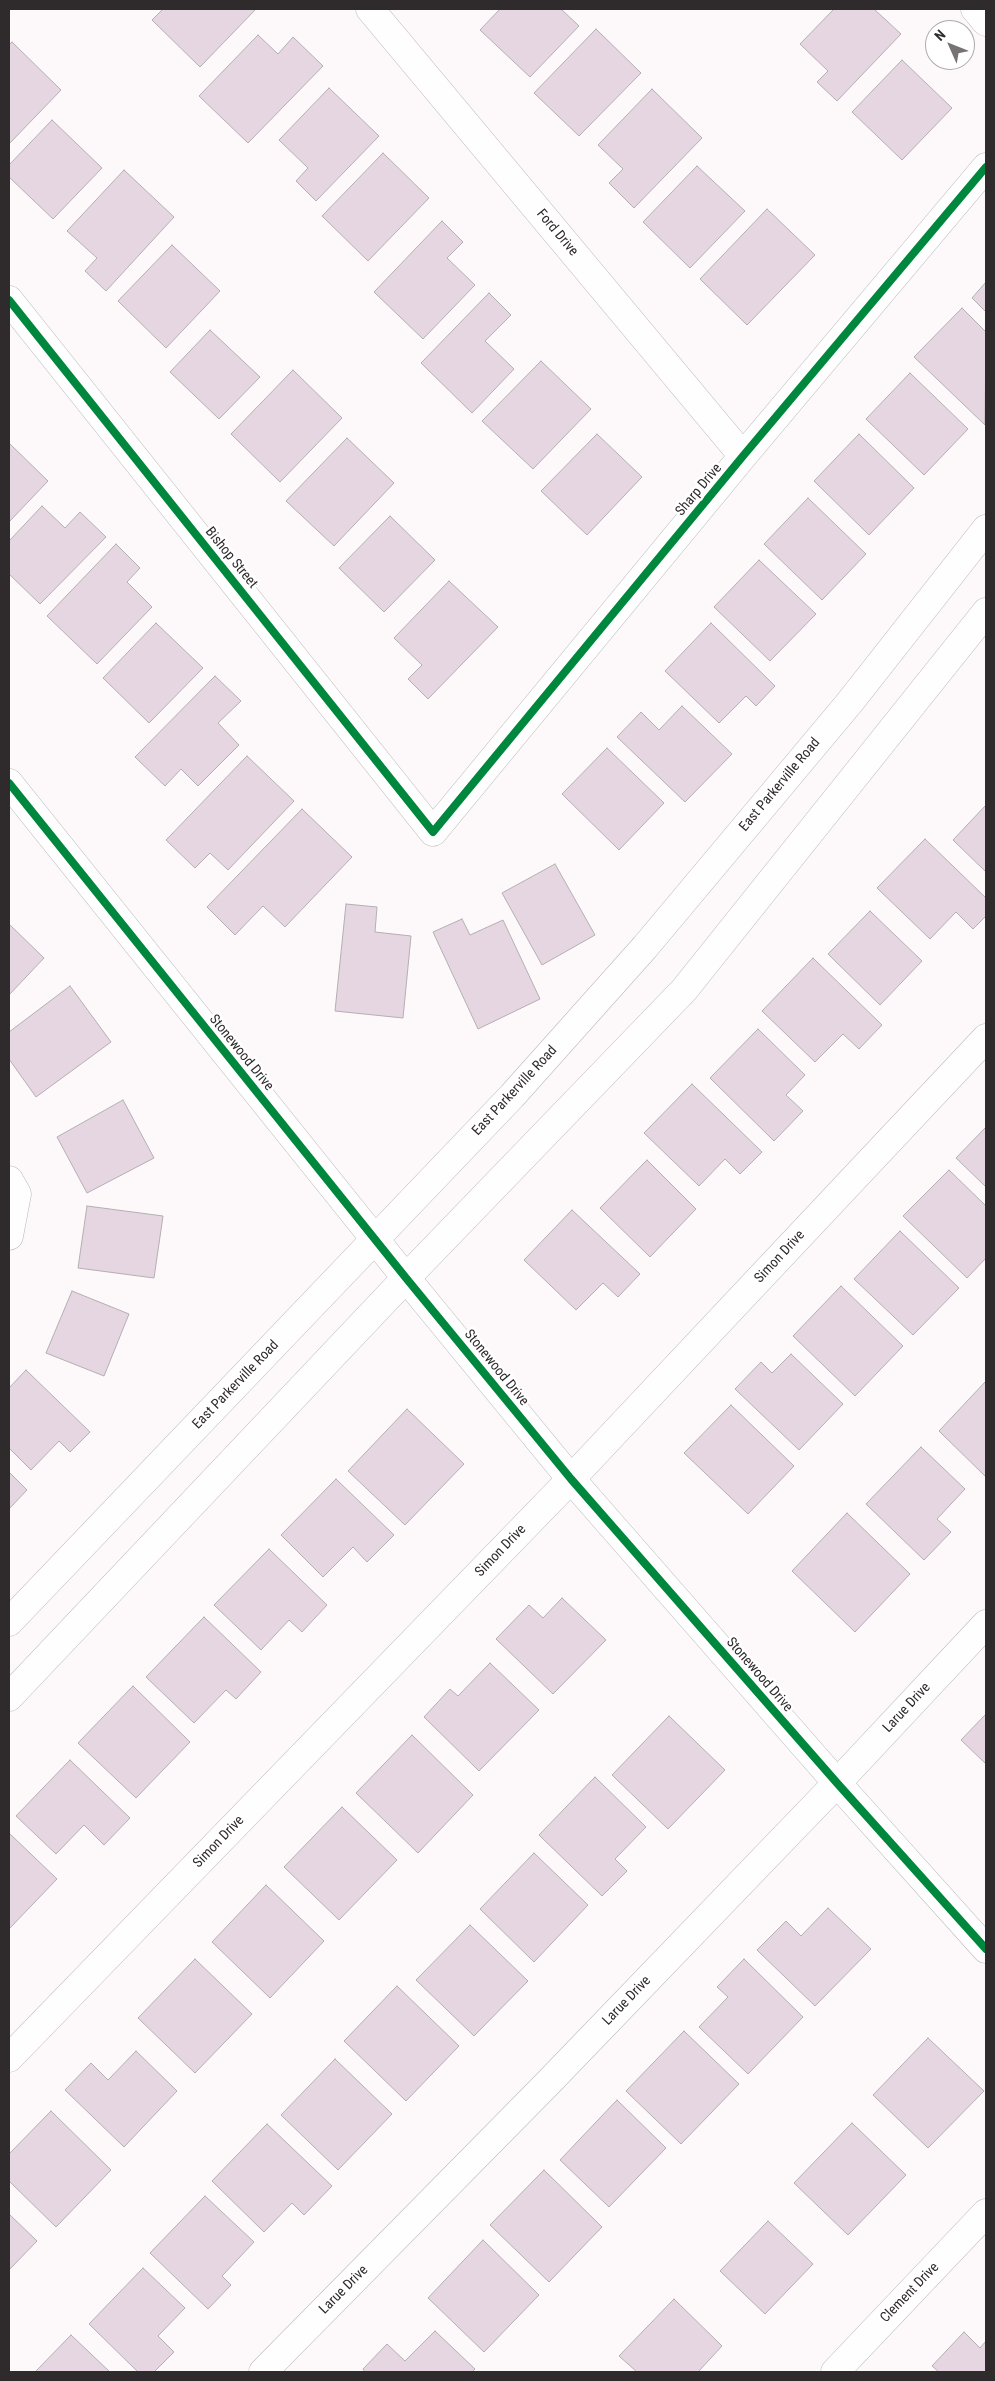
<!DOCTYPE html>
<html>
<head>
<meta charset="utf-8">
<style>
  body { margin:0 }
  #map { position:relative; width:995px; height:2381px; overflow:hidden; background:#fdf8fa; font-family:"Roboto Condensed",sans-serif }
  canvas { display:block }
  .frame { position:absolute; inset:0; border:10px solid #2f2b2c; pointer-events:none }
  .north { position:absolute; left:925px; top:20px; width:50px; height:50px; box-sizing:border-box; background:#fff; border:1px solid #acaaab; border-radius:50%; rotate:314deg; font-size:14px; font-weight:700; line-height:20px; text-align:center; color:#2f2b2c }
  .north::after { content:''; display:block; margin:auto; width:18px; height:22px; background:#777374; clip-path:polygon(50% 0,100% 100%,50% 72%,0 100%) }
</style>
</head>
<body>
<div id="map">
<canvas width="995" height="2381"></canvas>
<div class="frame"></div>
<div class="north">N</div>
</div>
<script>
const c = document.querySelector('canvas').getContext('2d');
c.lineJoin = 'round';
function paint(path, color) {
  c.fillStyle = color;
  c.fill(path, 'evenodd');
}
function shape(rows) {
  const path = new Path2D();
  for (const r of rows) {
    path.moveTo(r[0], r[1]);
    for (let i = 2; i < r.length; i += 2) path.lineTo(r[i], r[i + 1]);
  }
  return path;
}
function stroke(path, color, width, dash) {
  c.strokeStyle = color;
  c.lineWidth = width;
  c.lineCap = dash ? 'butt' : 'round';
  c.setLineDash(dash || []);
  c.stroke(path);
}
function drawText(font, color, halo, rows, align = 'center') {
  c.font = font + ' "Roboto Condensed",sans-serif';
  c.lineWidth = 5;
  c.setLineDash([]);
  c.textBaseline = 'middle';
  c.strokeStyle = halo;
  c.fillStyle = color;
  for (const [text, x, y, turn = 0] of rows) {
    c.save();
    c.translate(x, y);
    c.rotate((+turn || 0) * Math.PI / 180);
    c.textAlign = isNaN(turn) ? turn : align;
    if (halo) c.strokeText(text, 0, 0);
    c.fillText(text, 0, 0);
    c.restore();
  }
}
const building = shape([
  [163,9,256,9,200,67,152,20,163,9],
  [500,9,561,9,579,26,530,77,480,30,500,9],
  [834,9,874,9,901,34,837,101,817,82,828,71,800,44,834,9],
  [596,29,641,73,579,136,534,93,596,29],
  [258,35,278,54,293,37,323,66,248,143,199,96,258,35],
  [12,42,61,90,9,144,9,45,12,42],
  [902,60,952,108,902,160,852,112,902,60],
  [329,88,379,136,316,201,296,181,308,168,279,140,329,88],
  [652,89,702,138,634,208,609,183,623,169,598,145,652,89],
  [52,120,102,168,53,219,9,177,9,165,52,120],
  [383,153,429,198,368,261,322,216,383,153],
  [697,166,745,211,690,268,643,222,697,166],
  [124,170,174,217,106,291,85,271,97,258,67,231,124,170],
  [767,209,815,255,747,325,700,279,767,209],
  [442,221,463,242,447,258,475,285,423,339,374,292,442,221],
  [172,245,220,291,166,348,118,301,172,245],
  [986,282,986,312,972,298,986,282],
  [489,293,511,315,485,341,514,369,472,413,421,363,489,293],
  [962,308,986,332,985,425,914,357,962,308],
  [210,330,260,377,219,419,170,372,210,330],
  [541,361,591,409,533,469,482,421,541,361],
  [293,370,342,418,280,482,231,434,293,370],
  [910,373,968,429,924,475,866,419,910,373],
  [597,434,642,477,587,535,541,491,597,434],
  [859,434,914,488,869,535,814,481,859,434],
  [347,438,394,483,334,546,286,501,347,438],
  [9,443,48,481,9,522,9,443],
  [808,498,866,554,822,600,764,544,808,498],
  [42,506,65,528,80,512,106,537,40,604,9,574,9,541,42,506],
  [390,516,435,560,384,612,339,568,390,516],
  [116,544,140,568,127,582,152,607,97,664,47,616,116,544],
  [759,560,816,614,770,661,714,607,759,560],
  [449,581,498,627,428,699,408,679,422,665,394,638,449,581],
  [156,623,203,668,149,723,103,678,156,623],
  [711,623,775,686,756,706,746,696,719,723,665,671,711,623],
  [215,676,241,701,218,723,239,745,198,786,181,769,165,786,135,757,215,676],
  [682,706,732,754,685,802,617,737,641,712,659,730,682,706],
  [607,748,664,803,619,850,562,794,607,748],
  [247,756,294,801,228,870,210,853,195,868,166,840,247,756],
  [986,805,986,872,953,840,986,805],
  [302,809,352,857,285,927,263,906,235,935,207,907,302,809],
  [925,839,986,898,986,916,973,929,956,912,930,939,877,888,925,839],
  [555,864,595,935,542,965,502,893,555,864],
  [346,904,377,907,375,932,411,936,403,1018,335,1011,346,904],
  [870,911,922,961,880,1005,828,954,870,911],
  [462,919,470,935,503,920,540,999,478,1029,433,932,462,919],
  [9,924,44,958,9,995,9,924],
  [813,958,882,1025,859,1049,843,1034,815,1062,762,1011,813,958],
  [70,986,111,1042,36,1097,9,1059,9,1032,70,986],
  [758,1029,805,1075,786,1095,803,1111,774,1141,710,1078,758,1029],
  [692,1084,762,1152,740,1174,725,1159,699,1186,644,1133,692,1084],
  [123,1100,154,1158,87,1193,57,1137,123,1100],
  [986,1127,986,1187,956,1158,986,1127],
  [647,1160,696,1209,650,1257,600,1208,647,1160],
  [949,1170,986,1206,986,1258,967,1278,903,1216,949,1170],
  [87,1206,163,1216,154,1278,78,1268,87,1206],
  [572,1210,640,1274,618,1297,603,1283,576,1310,524,1260,572,1210],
  [900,1231,959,1288,913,1335,854,1279,900,1231],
  [841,1286,903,1346,855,1396,793,1336,841,1286],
  [72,1291,129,1314,104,1376,46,1353,72,1291],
  [791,1354,843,1404,799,1450,735,1389,761,1362,772,1373,791,1354],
  [26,1370,90,1432,70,1452,59,1441,31,1470,9,1448,9,1388,26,1370],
  [986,1381,986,1477,939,1431,986,1381],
  [731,1405,794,1466,748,1514,684,1453,731,1405],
  [407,1409,464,1464,405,1525,348,1471,407,1409],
  [921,1447,965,1489,937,1519,951,1532,924,1560,866,1504,921,1447],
  [9,1472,27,1490,9,1509,9,1472],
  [336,1479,394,1535,367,1562,353,1547,323,1577,281,1535,336,1479],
  [847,1513,910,1574,855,1632,792,1571,847,1513],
  [269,1549,327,1605,302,1632,289,1620,261,1650,214,1605,269,1549],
  [562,1598,606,1640,553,1694,496,1639,529,1605,543,1618,562,1598],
  [204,1617,261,1672,236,1699,226,1690,194,1723,146,1677,204,1617],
  [490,1663,539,1710,479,1771,424,1717,450,1689,458,1696,490,1663],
  [133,1686,190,1742,136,1798,78,1743,133,1686],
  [986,1714,986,1764,961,1740,986,1714],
  [669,1716,725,1770,668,1829,612,1775,669,1716],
  [412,1735,473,1795,418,1853,356,1793,412,1735],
  [70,1760,130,1818,104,1845,84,1825,56,1854,16,1816,70,1760],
  [595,1777,646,1827,615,1859,627,1871,602,1896,539,1835,595,1777],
  [342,1807,397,1860,339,1920,284,1867,342,1807],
  [9,1833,57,1879,9,1929,9,1833],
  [534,1853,588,1905,534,1962,480,1909,534,1853],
  [266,1885,324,1941,270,1998,212,1942,266,1885],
  [828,1908,871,1949,815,2006,757,1950,786,1921,801,1936,828,1908],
  [470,1925,528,1981,474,2036,416,1980,470,1925],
  [195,1959,252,2014,195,2073,138,2018,195,1959],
  [744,1959,803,2017,748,2074,699,2027,728,1997,717,1987,744,1959],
  [397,1986,459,2046,406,2101,344,2041,397,1986],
  [684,2031,739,2084,681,2144,626,2091,684,2031],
  [928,2038,984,2091,928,2148,873,2095,928,2038],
  [136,2051,177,2091,124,2147,65,2090,91,2063,108,2080,136,2051],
  [335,2059,392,2114,338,2170,281,2115,335,2059],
  [617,2100,666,2148,609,2207,560,2160,617,2100],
  [51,2111,111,2170,56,2227,9,2181,9,2154,51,2111],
  [852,2123,906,2175,848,2235,794,2183,852,2123],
  [267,2124,332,2186,304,2215,292,2203,264,2232,212,2181,267,2124],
  [544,2170,602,2227,549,2282,490,2225,544,2170],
  [205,2196,254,2242,222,2276,231,2285,208,2309,150,2253,205,2196],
  [9,2214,37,2241,9,2270,9,2214],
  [768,2221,813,2264,765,2314,720,2271,768,2221],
  [483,2240,539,2295,484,2352,428,2298,483,2240],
  [143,2268,185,2308,158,2336,174,2352,154,2372,138,2372,89,2324,143,2268],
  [674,2299,722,2346,698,2372,637,2372,619,2356,674,2299],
  [435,2331,475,2369,472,2372,365,2372,363,2369,387,2344,405,2361,435,2331],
  [964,2332,980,2348,986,2341,986,2372,939,2372,932,2366,964,2332],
  [71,2335,110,2372,35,2372,71,2335]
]);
paint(building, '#e6d6e1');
stroke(building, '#b3afb1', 1);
const street = shape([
  [370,9,743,456],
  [975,9,986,22],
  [9,300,433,832,743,456,986,167],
  [9,1180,17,1194,9,1236],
  [9,2058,571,1479,986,1038],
  [263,2372,548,2083,837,1783,986,1624],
  [835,2372,986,2213]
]);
const secondary = shape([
  [9,783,406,1278,571,1479,837,1783,986,1949],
  [9,1622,512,1096,645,947,850,702,986,529],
  [9,1697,406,1278,684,990,986,612]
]);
stroke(street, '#bbb8b9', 29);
stroke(secondary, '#bbb8b9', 29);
stroke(street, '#fffefe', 28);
stroke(secondary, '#fffefe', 28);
stroke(shape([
  [9,300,433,832,743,456,986,167],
  [9,783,406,1278,571,1479,837,1783,986,1949]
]), '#00873e', 8);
drawText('14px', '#2f2b2c', '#fff', [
  ["Ford Drive",557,233,50],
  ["Sharp Drive",699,490,-50],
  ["Bishop Street",231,558,51],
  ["East Parkerville Road",780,785,-50],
  ["Stonewood Drive",241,1053,51],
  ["East Parkerville Road",515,1091,-47],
  ["Simon Drive",780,1257,-47],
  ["Stonewood Drive",496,1368,51],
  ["East Parkerville Road",236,1385,-46],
  ["Simon Drive",501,1551,-46],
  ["Stonewood Drive",759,1675,49],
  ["Larue Drive",907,1708,-47],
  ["Simon Drive",219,1842,-46],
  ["Larue Drive",627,2001,-46],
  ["Larue Drive",344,2290,-45],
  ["Clement Drive",910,2293,-46]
]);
</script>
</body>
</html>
